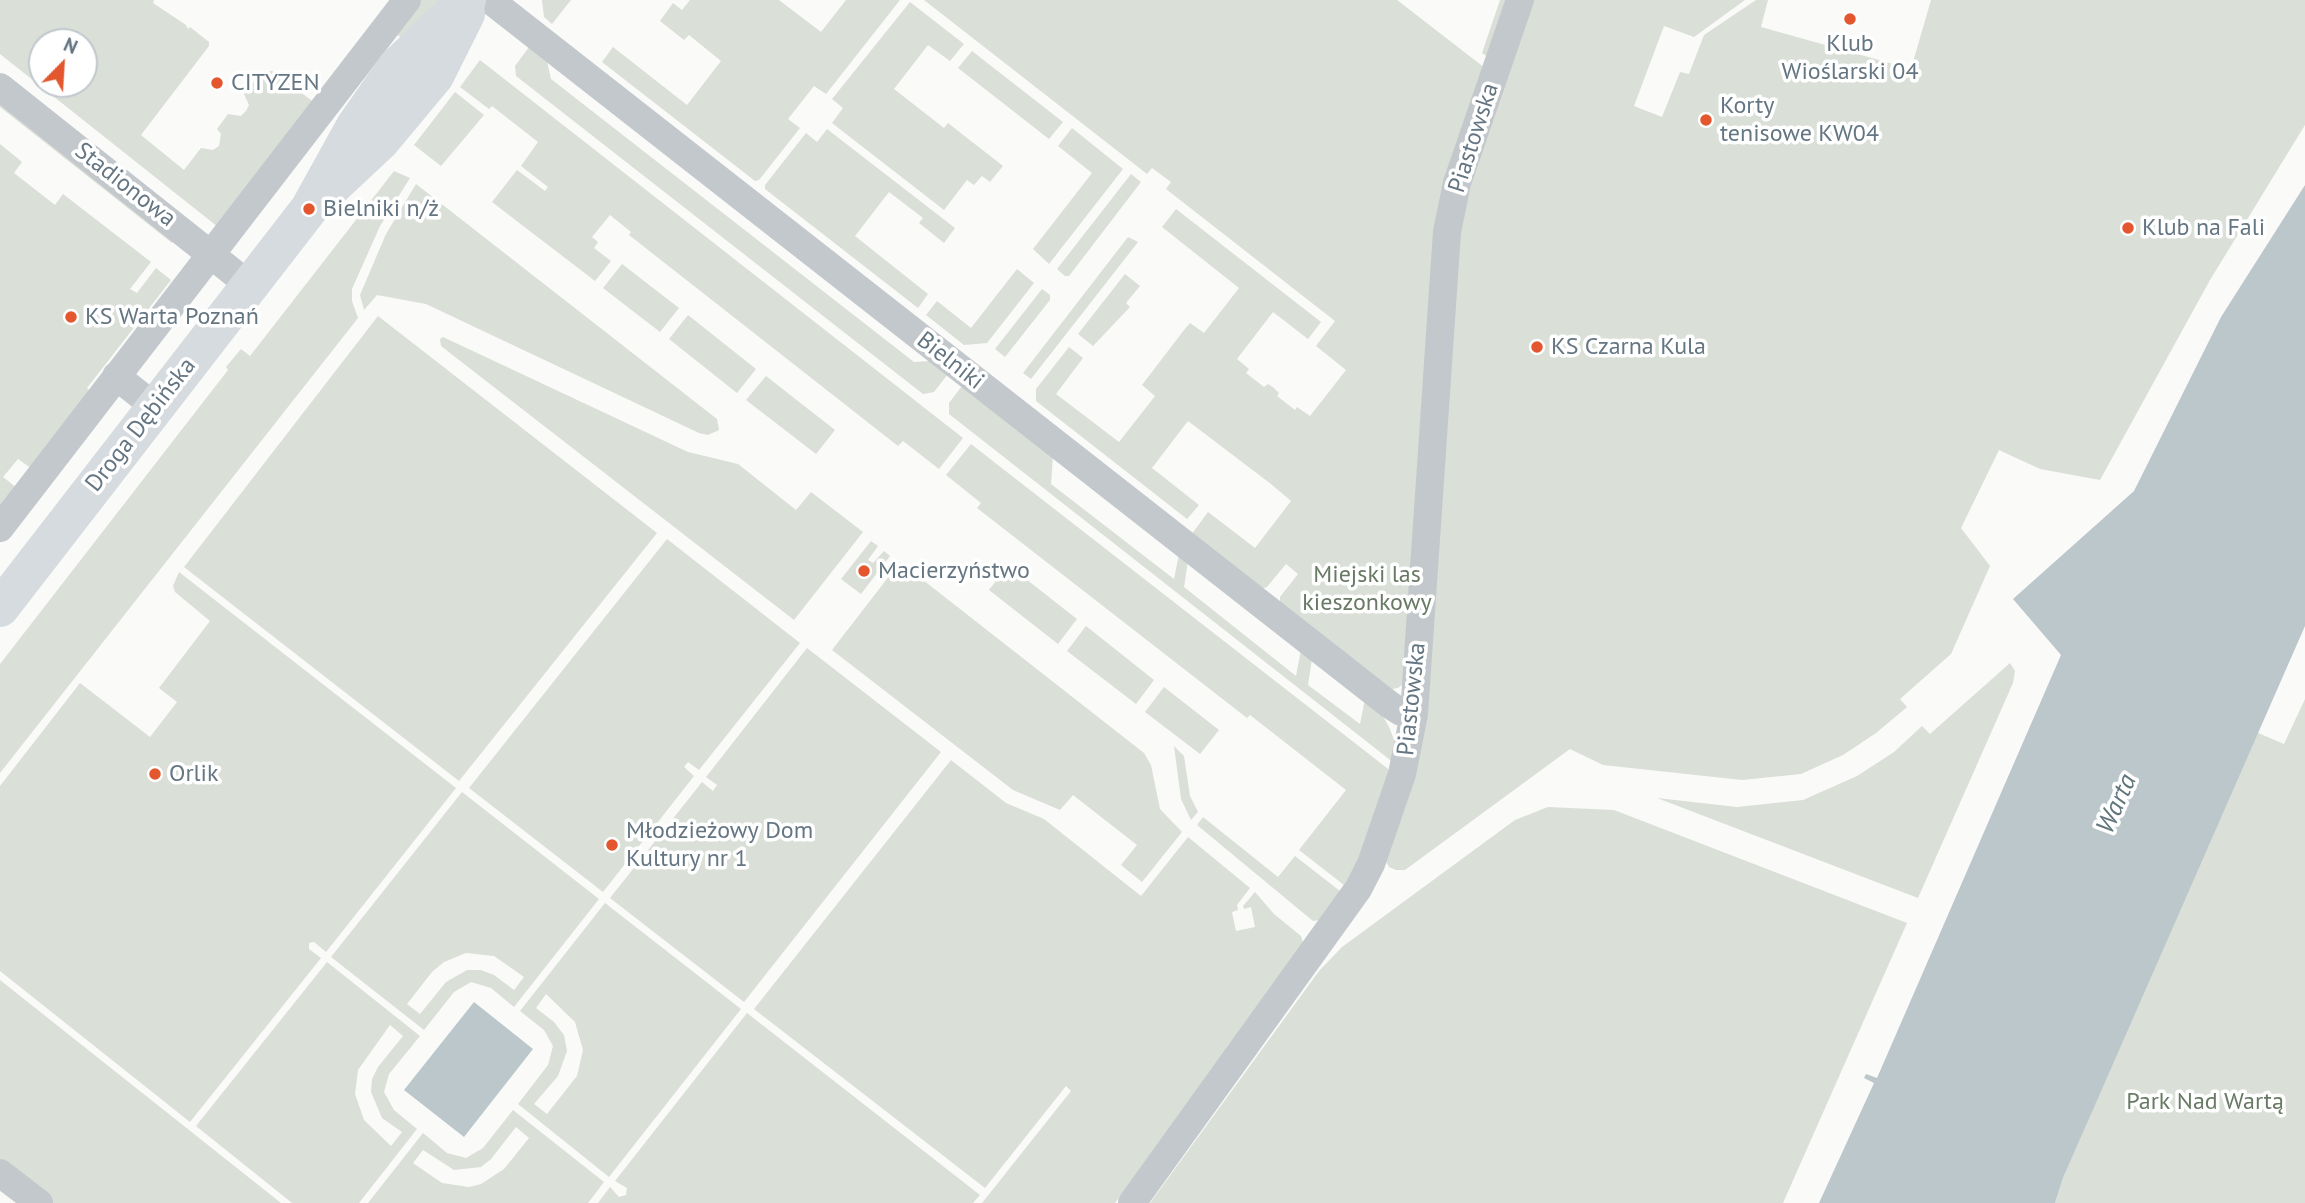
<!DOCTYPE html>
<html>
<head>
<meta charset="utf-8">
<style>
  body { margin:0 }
  #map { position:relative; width:2305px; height:1203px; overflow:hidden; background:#fafaf8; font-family:"PT Sans",sans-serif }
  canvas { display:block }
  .north { position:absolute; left:28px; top:28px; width:70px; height:70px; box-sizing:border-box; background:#fff; border:2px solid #c1c8cd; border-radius:50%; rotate:24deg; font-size:19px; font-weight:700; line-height:28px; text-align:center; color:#657683 }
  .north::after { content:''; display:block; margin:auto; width:24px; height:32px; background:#e4572e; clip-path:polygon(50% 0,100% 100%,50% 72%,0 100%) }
</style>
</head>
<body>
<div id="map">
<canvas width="2305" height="1203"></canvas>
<div class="north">N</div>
</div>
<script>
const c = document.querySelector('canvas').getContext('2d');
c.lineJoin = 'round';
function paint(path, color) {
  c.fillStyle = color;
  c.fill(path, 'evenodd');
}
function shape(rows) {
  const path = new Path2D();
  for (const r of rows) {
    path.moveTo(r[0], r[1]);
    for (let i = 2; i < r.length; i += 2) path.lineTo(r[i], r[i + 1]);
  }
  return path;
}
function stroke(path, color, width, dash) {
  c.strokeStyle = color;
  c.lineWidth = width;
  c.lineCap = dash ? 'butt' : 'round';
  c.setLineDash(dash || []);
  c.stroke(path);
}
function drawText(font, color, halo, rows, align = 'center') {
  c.font = font + ' "PT Sans",sans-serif';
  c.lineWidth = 7;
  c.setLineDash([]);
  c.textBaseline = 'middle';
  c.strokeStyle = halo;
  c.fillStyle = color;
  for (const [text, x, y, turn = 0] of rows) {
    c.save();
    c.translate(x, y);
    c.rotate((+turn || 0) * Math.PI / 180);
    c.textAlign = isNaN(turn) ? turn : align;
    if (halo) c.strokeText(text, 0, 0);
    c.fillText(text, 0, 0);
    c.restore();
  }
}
paint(shape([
  [0,0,154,0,153,3,186,25,188,29,190,27,209,42,209,46,141,135,184,170,201,148,213,150,219,146,221,134,217,129,228,114,241,116,246,111,249,105,244,94,261,72,272,71,315,103,218,227,0,54],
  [42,42,84,42,84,84,42,84],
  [421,0,442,0,404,40,395,33],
  [542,0,571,0,552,24,544,17],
  [690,0,779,0,821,32,846,0,900,0,826,94,814,86,788,119,800,128,759,180,755,181,602,62,613,47,687,105,721,61,689,35,684,40,660,21,673,3,682,10],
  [924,0,1397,0,1485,68,1447,181,1403,684,1398,688,1392,689,1280,604,1280,597,1298,574,1286,564,1267,587,1260,589,1191,535,1208,512,1255,548,1291,501,1271,484,1188,421,1152,468,1199,505,1187,519,1036,401,1036,389,1069,347,1083,358,1056,394,1119,442,1155,396,1142,385,1184,330,1190,323,1204,333,1239,288,1162,227,1176,209,1321,322,1308,339,1273,312,1237,359,1249,369,1246,373,1264,387,1268,384,1274,388,1279,393,1277,396,1295,410,1297,407,1310,416,1346,370,1316,346,1335,321,1166,189,1171,182,1152,168,1147,174],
  [1500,0,1509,0,1489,58,1482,53],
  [1531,0,1745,0,1694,37,1664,26,1634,106,1662,117,1680,72,1689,74,1704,35,1756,0,1768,0,1761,27,1911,69,1931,0,2305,0,2305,125,2210,280,2100,480,2040,469,1999,450,1961,528,1990,566,1951,654,1900,699,1907,707,1876,733,1843,755,1801,774,1742,780,1603,765,1570,749,1405,870,1396,870,1389,867,1385,860,1460,210],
  [910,2,964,44,950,61,928,45,894,89,944,128,948,123,1003,166,990,182,982,176,974,185,967,180,944,210,832,123,843,108,832,99],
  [529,47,547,61,551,79,914,362,930,361,948,374,934,392,923,394,516,76,515,66],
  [972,51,1063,122,1049,139,958,68],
  [480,60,963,438,939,469,903,441,898,446,629,235,631,232,610,215,592,237,598,242,594,248,611,261,595,281,492,202,517,170,545,191,548,187,521,166,538,142,492,106,489,109,460,87],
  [455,92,484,115,441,166,414,145],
  [0,100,175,239,172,243,0,107],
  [1072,128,1123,169,1049,264,1033,249,1092,173,1058,146],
  [827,129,955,228,944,243,919,223,923,218,889,192,855,236,928,294,918,308,765,189,765,185,806,133,817,142],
  [0,144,22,162,14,173,55,205,63,194,151,262,130,289,137,293,156,268,171,280,87,388,91,392,32,469,18,459,3,477,17,488,0,510],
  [394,171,410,178,380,226,352,289,352,301,358,318,0,773,0,664,228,370,226,367,241,349,250,356],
  [1131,174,1141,182,1069,276,1065,276,1057,269],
  [416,184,717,419,719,430,708,435,699,433,426,304,377,295,364,310,360,295,386,234],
  [1128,237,1138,242,1031,379,1023,373],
  [622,264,679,308,660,332,603,288],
  [1017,269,1034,283,987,343,964,345,926,315,937,301,971,328],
  [1125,274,1140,286,1126,303,1130,307,1093,346,1078,334],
  [1042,289,1050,295,1050,300,1005,357,995,349],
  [688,315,756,369,737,393,669,339],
  [378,316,657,533,459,781,184,567],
  [443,337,688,452,738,464,796,510,811,492,863,532,794,620,441,346,440,339],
  [766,376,835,430,816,454,746,400],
  [962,386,1053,456,1051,484,1174,579,1179,554,1188,561,1184,587,1296,676,1301,650,1312,659,1308,685,1360,724,1365,699,1384,718,1390,729,1394,740,1394,763,949,414,949,403],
  [971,444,1392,772,1359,858,1344,885,1299,850,1346,790,1250,715,1247,718,977,508,981,503,946,475],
  [667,539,800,643,699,770,688,762,684,767,694,776,603,892,469,788],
  [871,541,878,546,868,560,873,563,884,551,890,556,861,594,841,579],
  [900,562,1144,753,1151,765,1160,809,1182,832,1142,882,1121,865,1137,845,1073,795,1060,810,1013,790,832,650],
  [1008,565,1077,619,1058,644,989,590],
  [179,572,456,788,326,952,314,942,309,943,309,949,321,958,190,1122,0,971,0,786,80,683,150,737,177,702,159,688,210,621,175,592,173,586],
  [1086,626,1154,680,1136,704,1067,651],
  [807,648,941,752,744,1002,610,898,702,782,713,791,717,785,706,777],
  [2010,663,2015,671,2013,683,1918,898,1657,798,1737,807,1803,800,1857,776,1894,752,1922,726,1930,734],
  [1164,687,1219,730,1200,754,1145,712],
  [2305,699,2305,1203,2055,1203,2063,1178,2256,732,2284,744],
  [1174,746,1184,756,1190,796,1198,812,1191,820,1181,799],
  [951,760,1006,803,1044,819,1141,896,1188,837,1250,888,1237,905,1238,910,1232,912,1236,931,1255,927,1251,907,1244,909,1243,906,1255,892,1274,914,1301,936,1303,943,1115,1203,982,1203,1071,1091,1066,1086,985,1188,754,1009],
  [462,792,599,899,514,1007,491,988,471,982,454,992,424,1030,331,957],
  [466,953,494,956,524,977,514,990,494,975,481,970,467,970,446,982,420,1014,407,1004,432,972,444,962],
  [1548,807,1614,810,1907,923,1783,1203,1150,1203,1319,971,1342,947,1515,820],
  [1203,817,1278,877,1295,856,1340,891,1321,920,1313,921,1197,825],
  [605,903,741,1009,609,1177,518,1104,548,1065,553,1046,544,1030,520,1011],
  [546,994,575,1022,583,1050,577,1076,547,1114,534,1104,558,1076,567,1051,564,1035,554,1022,536,1008],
  [327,962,420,1036,389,1074,384,1092,394,1110,417,1129,359,1203,292,1203,196,1126],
  [390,1025,403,1036,378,1067,372,1079,371,1092,382,1118,402,1132,391,1146,364,1120,355,1094,358,1070],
  [0,980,281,1203,52,1203,0,1161],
  [747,1013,980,1195,973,1203,598,1203,610,1187,619,1197,626,1195,627,1188,615,1181],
  [513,1110,604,1182,588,1203,368,1203,423,1133,447,1153,466,1158,483,1148],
  [516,1127,529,1138,504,1169,481,1184,469,1187,442,1183,413,1163,423,1150,454,1170,481,1167,491,1159]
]), '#dadfd7');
paint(shape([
  [2305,185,2305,626,2063,1178,2055,1203,1819,1203,1874,1083,1864,1078,1866,1074,1877,1078,2061,655,2013,599,2134,491,2221,317],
  [474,1002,533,1049,464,1137,404,1090]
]), '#bbc7cb');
stroke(shape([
  [490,0,1390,705,1401,712,1414,714],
  [0,87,249,285],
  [116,376,155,407],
  [0,528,407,0],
  [0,1173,39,1203],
  [1132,1203,1358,889,1371,864,1402,774,1414,714,1447,232,1457,183,1520,0]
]), '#c3c8cc', 28);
stroke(shape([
  [333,186,380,142,435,76,466,14],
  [0,608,309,209,355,126,397,66,467,0]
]), '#d6dbdf', 38);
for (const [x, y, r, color] of [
  [1850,19,7,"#e4572e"],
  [217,83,7,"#e4572e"],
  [1706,120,7,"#e4572e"],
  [309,209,7,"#e4572e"],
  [2128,228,7,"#e4572e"],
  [71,317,7,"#e4572e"],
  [1537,347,7,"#e4572e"],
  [864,571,7,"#e4572e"],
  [155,774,7,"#e4572e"],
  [612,845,7,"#e4572e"]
]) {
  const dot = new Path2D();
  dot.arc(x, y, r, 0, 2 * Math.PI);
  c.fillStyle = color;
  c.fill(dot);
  stroke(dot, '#fff', 2.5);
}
drawText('24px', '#657683', '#fff', [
  ["Klub",1850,44,"center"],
  ["Wioślarski 04",1850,72,"center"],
  ["CITYZEN",231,83],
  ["Korty",1720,106],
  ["tenisowe KW04",1720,134],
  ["Bielniki n/ż",323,209],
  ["Klub na Fali",2142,228],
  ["KS Warta Poznań",85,317],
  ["KS Czarna Kula",1551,347],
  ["Macierzyństwo",878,571],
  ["Orlik",169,774],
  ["Młodzieżowy Dom",626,831],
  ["Kultury nr 1",626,859]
], 'left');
drawText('24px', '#657683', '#fff', [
  ["Piastowska",1474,138,-72],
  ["Stadionowa",125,185,38],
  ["Bielniki",950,361,38],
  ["Droga Dębińska",141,425,-52],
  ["Piastowska",1412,699,-84]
]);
drawText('24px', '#687a64', '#fff', [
  ["Miejski las",1367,575],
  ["kieszonkowy",1367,603],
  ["Park Nad Wartą",2205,1102]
]);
drawText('italic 26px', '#60757c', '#fff', [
  ["Warta",2117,804,-66]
]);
</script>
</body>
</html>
